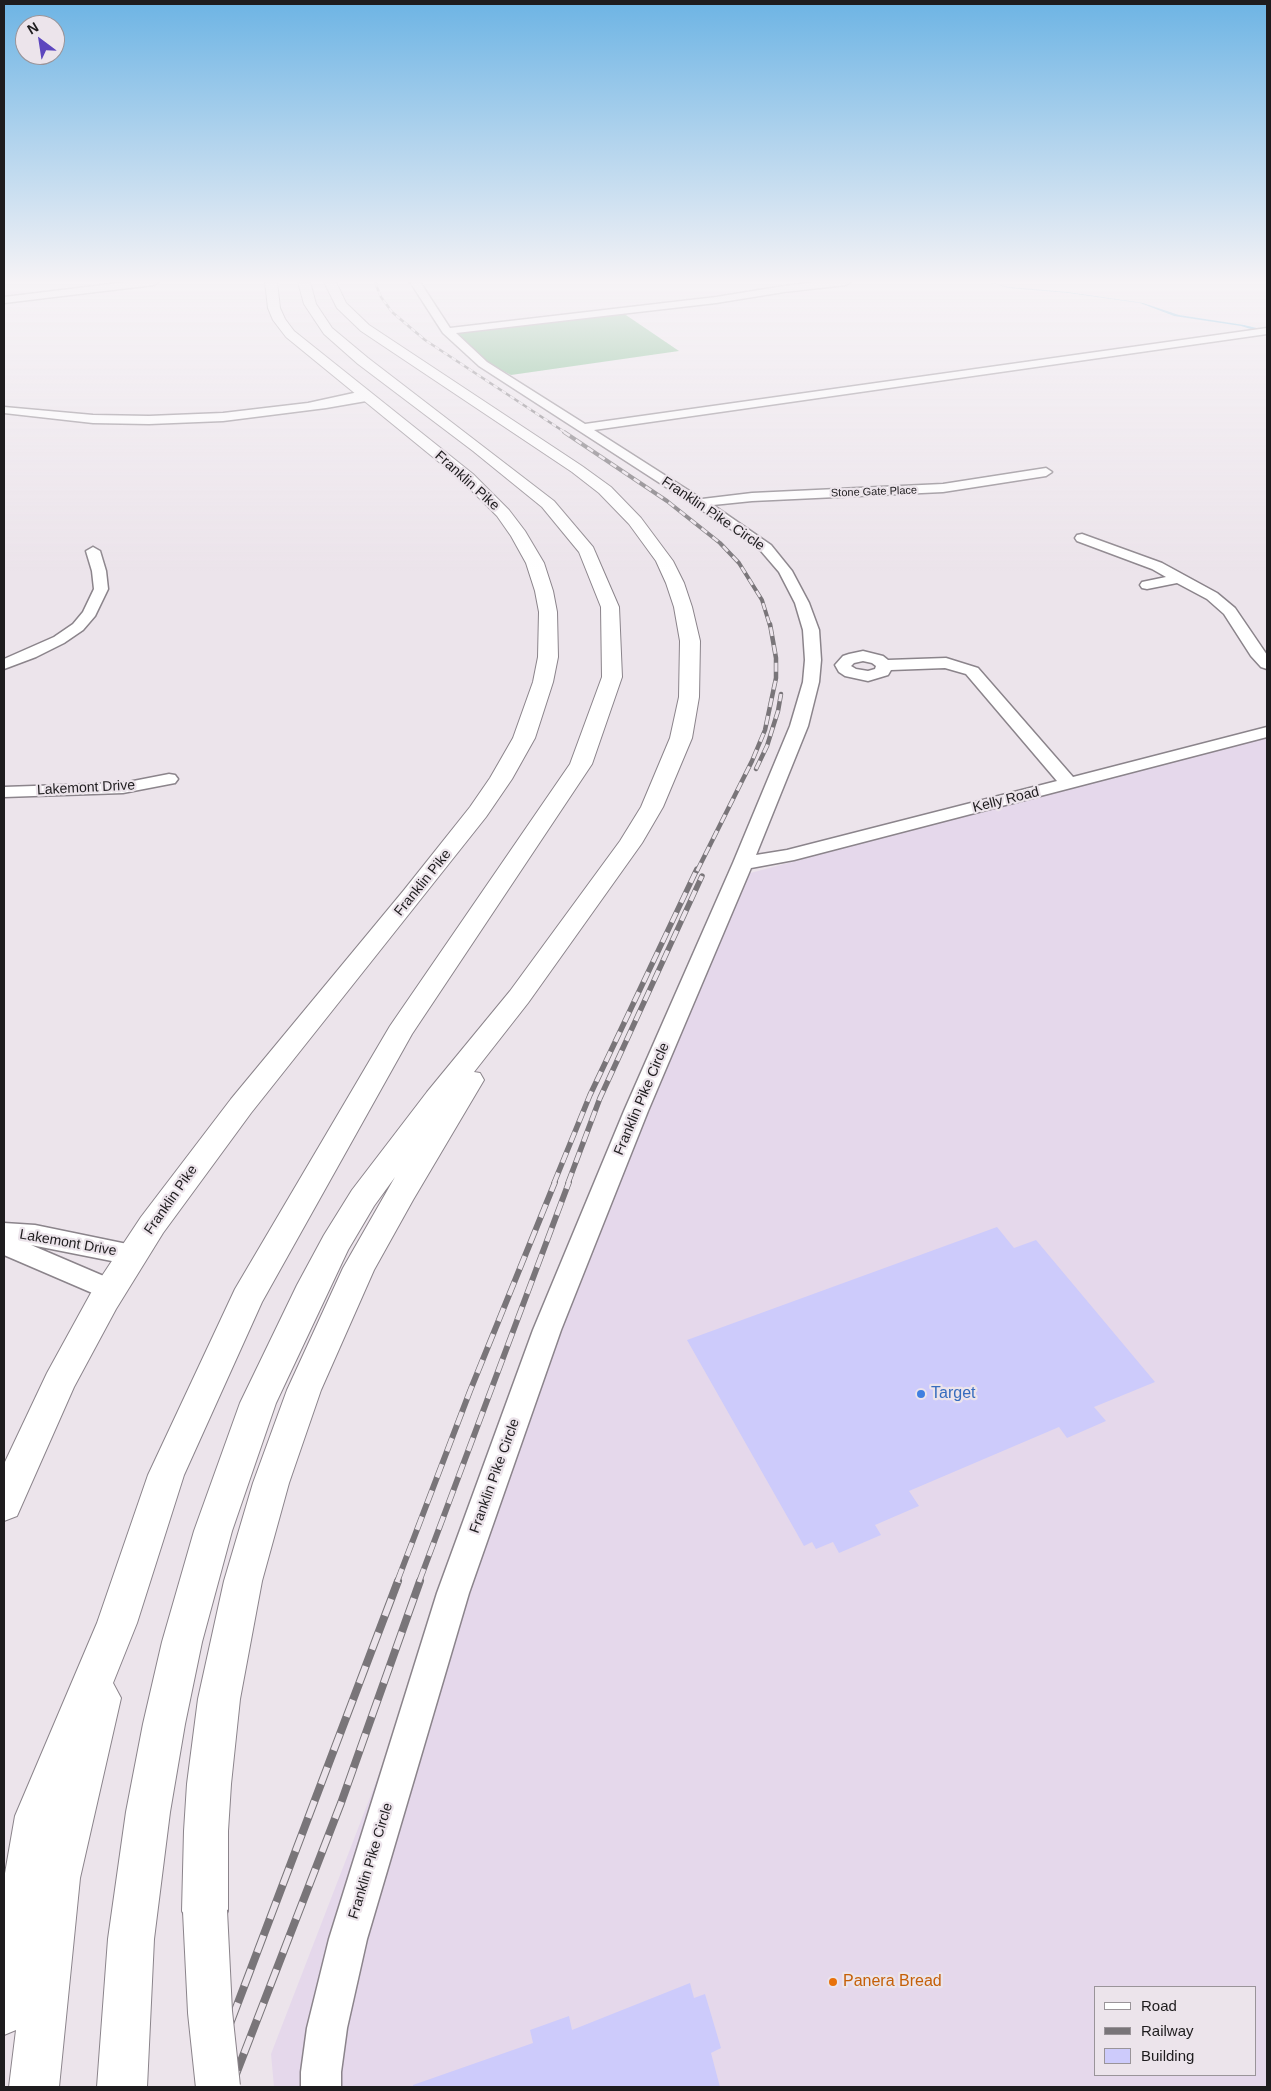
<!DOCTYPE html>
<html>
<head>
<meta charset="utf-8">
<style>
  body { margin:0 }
  #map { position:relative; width:1271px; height:2091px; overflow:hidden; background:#ece4eb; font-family:Arial,sans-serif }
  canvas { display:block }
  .frame { position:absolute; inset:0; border:5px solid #1e1c1e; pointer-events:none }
  .legend { position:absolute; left:1094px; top:1986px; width:162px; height:90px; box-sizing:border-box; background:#ece4eb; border:1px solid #9a9499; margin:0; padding:6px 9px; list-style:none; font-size:15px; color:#1e1c1e }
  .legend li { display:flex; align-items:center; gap:10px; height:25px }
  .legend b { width:25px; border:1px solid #9a9499 }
  .north { position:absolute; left:15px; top:15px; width:50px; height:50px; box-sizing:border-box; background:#ece4eb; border:1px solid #9a9499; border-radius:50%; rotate:329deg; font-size:14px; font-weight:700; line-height:20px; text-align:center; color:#1e1c1e }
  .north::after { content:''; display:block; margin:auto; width:18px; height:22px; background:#5d46be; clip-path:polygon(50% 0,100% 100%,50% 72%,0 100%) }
</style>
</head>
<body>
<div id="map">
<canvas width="1271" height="2091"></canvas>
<div class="frame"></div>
<ul class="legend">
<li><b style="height:6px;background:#fff"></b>Road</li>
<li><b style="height:6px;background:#797579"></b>Railway</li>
<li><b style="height:14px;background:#cdcbfb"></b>Building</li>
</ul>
<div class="north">N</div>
</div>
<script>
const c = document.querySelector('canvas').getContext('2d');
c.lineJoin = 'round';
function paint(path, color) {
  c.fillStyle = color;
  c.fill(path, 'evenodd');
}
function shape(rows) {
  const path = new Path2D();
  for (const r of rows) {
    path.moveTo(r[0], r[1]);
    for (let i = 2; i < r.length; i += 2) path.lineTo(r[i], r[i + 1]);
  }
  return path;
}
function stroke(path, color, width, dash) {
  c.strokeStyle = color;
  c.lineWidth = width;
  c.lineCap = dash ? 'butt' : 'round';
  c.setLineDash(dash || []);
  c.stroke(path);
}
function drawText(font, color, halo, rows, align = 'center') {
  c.font = font + ' Arial,sans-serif';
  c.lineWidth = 4.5;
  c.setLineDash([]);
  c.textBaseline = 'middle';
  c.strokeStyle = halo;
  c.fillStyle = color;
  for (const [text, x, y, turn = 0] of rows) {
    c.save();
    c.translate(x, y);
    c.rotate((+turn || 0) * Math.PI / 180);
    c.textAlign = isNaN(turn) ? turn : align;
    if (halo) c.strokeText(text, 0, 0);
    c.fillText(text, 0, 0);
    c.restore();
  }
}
paint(shape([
  [1267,736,1267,2087,274,2087,271,2054,724,880],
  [1095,1987,1255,1987,1255,2075,1095,2075]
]), '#e5d8eb');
paint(shape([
  [623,313,679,351,511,375,489,364,456,332]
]), '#6bb47d');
paint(shape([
  [987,282,1009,287,1068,292,1143,303,1179,315,1244,325,1265,330,1267,334,1241,326,1174,316,1140,303,1068,293,1009,288]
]), '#54b4df');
paint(shape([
  [997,1227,1014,1248,1036,1240,1155,1382,1094,1407,1106,1421,1067,1438,1059,1427,909,1491,919,1506,875,1525,881,1535,839,1553,833,1542,816,1549,812,1542,804,1546,687,1340],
  [690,1983,694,1998,705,1994,721,2048,711,2053,720,2087,413,2087,413,2085,533,2043,530,2030,569,2016,572,2030]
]), '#cdcbfb');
const minor = shape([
  [128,282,158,282,154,285,4,303,4,297,128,282],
  [410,282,420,282,450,328,716,297,784,286,818,282,850,282,846,285,784,292,716,303,456,333,487,362,585,424,1267,328,1267,334,594,430,702,499,752,493,943,484,1046,468,1052,472,1046,476,943,492,752,501,713,505,771,545,792,571,809,603,819,630,821,660,819,682,808,726,756,855,787,850,1057,781,966,674,945,668,891,670,888,675,868,681,845,676,839,672,835,665,843,656,849,654,863,651,883,656,888,660,946,658,978,668,1073,777,1267,727,1267,737,794,860,751,868,648,1111,561,1330,469,1593,367,1939,347,2028,341,2072,341,2087,301,2087,301,2072,307,2028,329,1939,437,1593,533,1330,624,1111,733,863,790,726,803,682,805,660,803,630,795,603,779,572,761,551,737,533,479,366,443,333,410,282],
  [863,661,872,663,876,666,875,669,868,671,856,669,851,666,854,663,863,661],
  [363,391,372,396,374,398,372,400,326,408,223,421,149,424,93,423,4,413,4,407,93,415,149,416,223,413,308,403,363,391],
  [1082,534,1162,563,1217,593,1235,608,1267,655,1267,669,1261,667,1251,656,1224,614,1207,599,1177,583,1147,589,1142,588,1140,585,1142,582,1166,577,1152,569,1077,541,1075,538,1077,535,1082,534],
  [93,547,100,551,106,571,108,589,95,616,83,630,64,643,36,657,4,669,4,659,54,637,73,624,83,612,94,589,92,571,86,551,93,547],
  [169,774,175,775,178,779,175,783,123,793,4,797,4,787,123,783,169,774],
  [4,1223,35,1225,132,1245,141,1248,145,1255,141,1262,132,1265,31,1245,120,1283,124,1290,120,1297,111,1301,4,1255,4,1223]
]);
const major = shape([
  [265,282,277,282,280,308,285,319,294,331,473,474,509,510,525,531,544,563,553,591,557,612,558,657,553,682,535,738,512,779,486,817,251,1113,163,1233,116,1309,74,1387,17,1516,4,1521,4,1464,47,1373,92,1291,141,1217,231,1099,404,890,470,807,490,778,513,738,533,682,538,657,539,612,535,591,526,563,511,536,497,516,461,480,286,337,273,320,268,308,265,282]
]);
const highway = shape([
  [298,282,310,282,316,304,332,328,368,358,554,501,593,547,619,607,622,677,592,764,412,1034,262,1302,184,1475,137,1623,113,1683,121,1698,80,1878,59,2087,9,2087,16,2030,4,2035,4,1879,15,1816,97,1623,148,1475,235,1289,390,1026,570,764,602,677,601,607,579,552,542,507,473,451,358,364,324,334,304,304,298,282],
  [324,282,336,282,346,303,369,325,582,466,611,487,641,518,673,561,684,583,692,607,700,641,699,697,692,738,663,807,642,843,528,1003,474,1072,480,1073,484,1080,413,1200,374,1270,321,1390,289,1483,262,1581,240,1699,231,1784,228,1831,228,1911,221,1927,205,1934,189,1927,182,1911,184,1831,187,1784,198,1699,224,1581,253,1483,287,1390,343,1268,395,1177,374,1206,348,1250,276,1403,232,1531,202,1642,185,1724,170,1812,154,1939,147,2087,97,2087,108,1939,126,1812,143,1724,162,1642,194,1531,240,1403,297,1285,324,1235,352,1190,427,1092,510,991,620,841,641,807,670,738,679,697,680,641,674,607,666,583,656,561,629,524,599,493,572,472,361,331,337,308,324,282]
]);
stroke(minor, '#8b848b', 3);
stroke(major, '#8b848b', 2);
stroke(highway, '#8b848b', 2);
paint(minor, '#fff');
paint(major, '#fff');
paint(highway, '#fff');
const railFar5 = shape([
  [375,282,381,297,392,312,425,340,566,433]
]);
const railFar4 = shape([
  [564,432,667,501,720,543,739,563,762,600,770,626]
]);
const railFar3 = shape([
  [756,769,767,746,778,711,781,694],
  [697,871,752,761,765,730,776,678,776,658,770,624]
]);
const railFar2 = shape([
  [554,1183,590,1095,697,869],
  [568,1183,600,1098,702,876]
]);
const railFar1 = shape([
  [397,1582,470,1391,555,1182],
  [419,1582,569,1182]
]);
const rail = shape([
  [206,2087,398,1581],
  [231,2087,341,1803,420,1581]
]);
stroke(railFar5, '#797579', 2.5);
stroke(railFar4, '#797579', 4);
stroke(railFar3, '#797579', 4.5);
stroke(railFar2, '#797579', 5.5);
stroke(railFar1, '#797579', 6);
stroke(rail, '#797579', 8);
stroke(railFar5, '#ece4eb', 2, [5]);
stroke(railFar4, '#ece4eb', 2.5, [7]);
stroke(railFar3, '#ece4eb', 3, [9]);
stroke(railFar2, '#ece4eb', 4, [11]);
stroke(railFar1, '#ece4eb', 4.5, [14]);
stroke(rail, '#ece4eb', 6, [18]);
const highwayBridge = shape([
  [205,1911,210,2012,218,2087]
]);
stroke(highwayBridge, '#8b848b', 46, []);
stroke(highwayBridge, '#fff', 44);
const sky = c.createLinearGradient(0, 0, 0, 575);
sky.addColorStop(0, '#6db4e4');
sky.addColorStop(0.49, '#f6f3f6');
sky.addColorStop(1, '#f6f3f600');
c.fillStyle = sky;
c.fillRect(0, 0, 1271, 575);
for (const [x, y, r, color] of [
  [921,1394,5,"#3f7fe0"],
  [833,1982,5,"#e8710a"]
]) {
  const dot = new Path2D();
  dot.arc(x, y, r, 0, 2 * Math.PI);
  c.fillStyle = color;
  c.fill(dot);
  stroke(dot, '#ece4eb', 2);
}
drawText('11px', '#1e1c1e', '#ece4eb', [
  ["Stone Gate Place",874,492,-2]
]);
drawText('14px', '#1e1c1e', '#ece4eb', [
  ["Franklin Pike",467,481,42],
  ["Franklin Pike Circle",713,514,34],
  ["Lakemont Drive",86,788,-3],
  ["Kelly Road",1006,800,-14],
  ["Franklin Pike",423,883,-51],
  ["Franklin Pike Circle",642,1099,-67],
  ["Franklin Pike",171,1200,-55],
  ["Lakemont Drive",68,1243,10],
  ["Franklin Pike Circle",495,1476,-70],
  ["Franklin Pike Circle",371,1861,-73]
]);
drawText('16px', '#366cbe', '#ece4eb', [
  ["Target",931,1394]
], 'left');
drawText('16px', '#c56008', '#ece4eb', [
  ["Panera Bread",843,1982]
], 'left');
</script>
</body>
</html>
